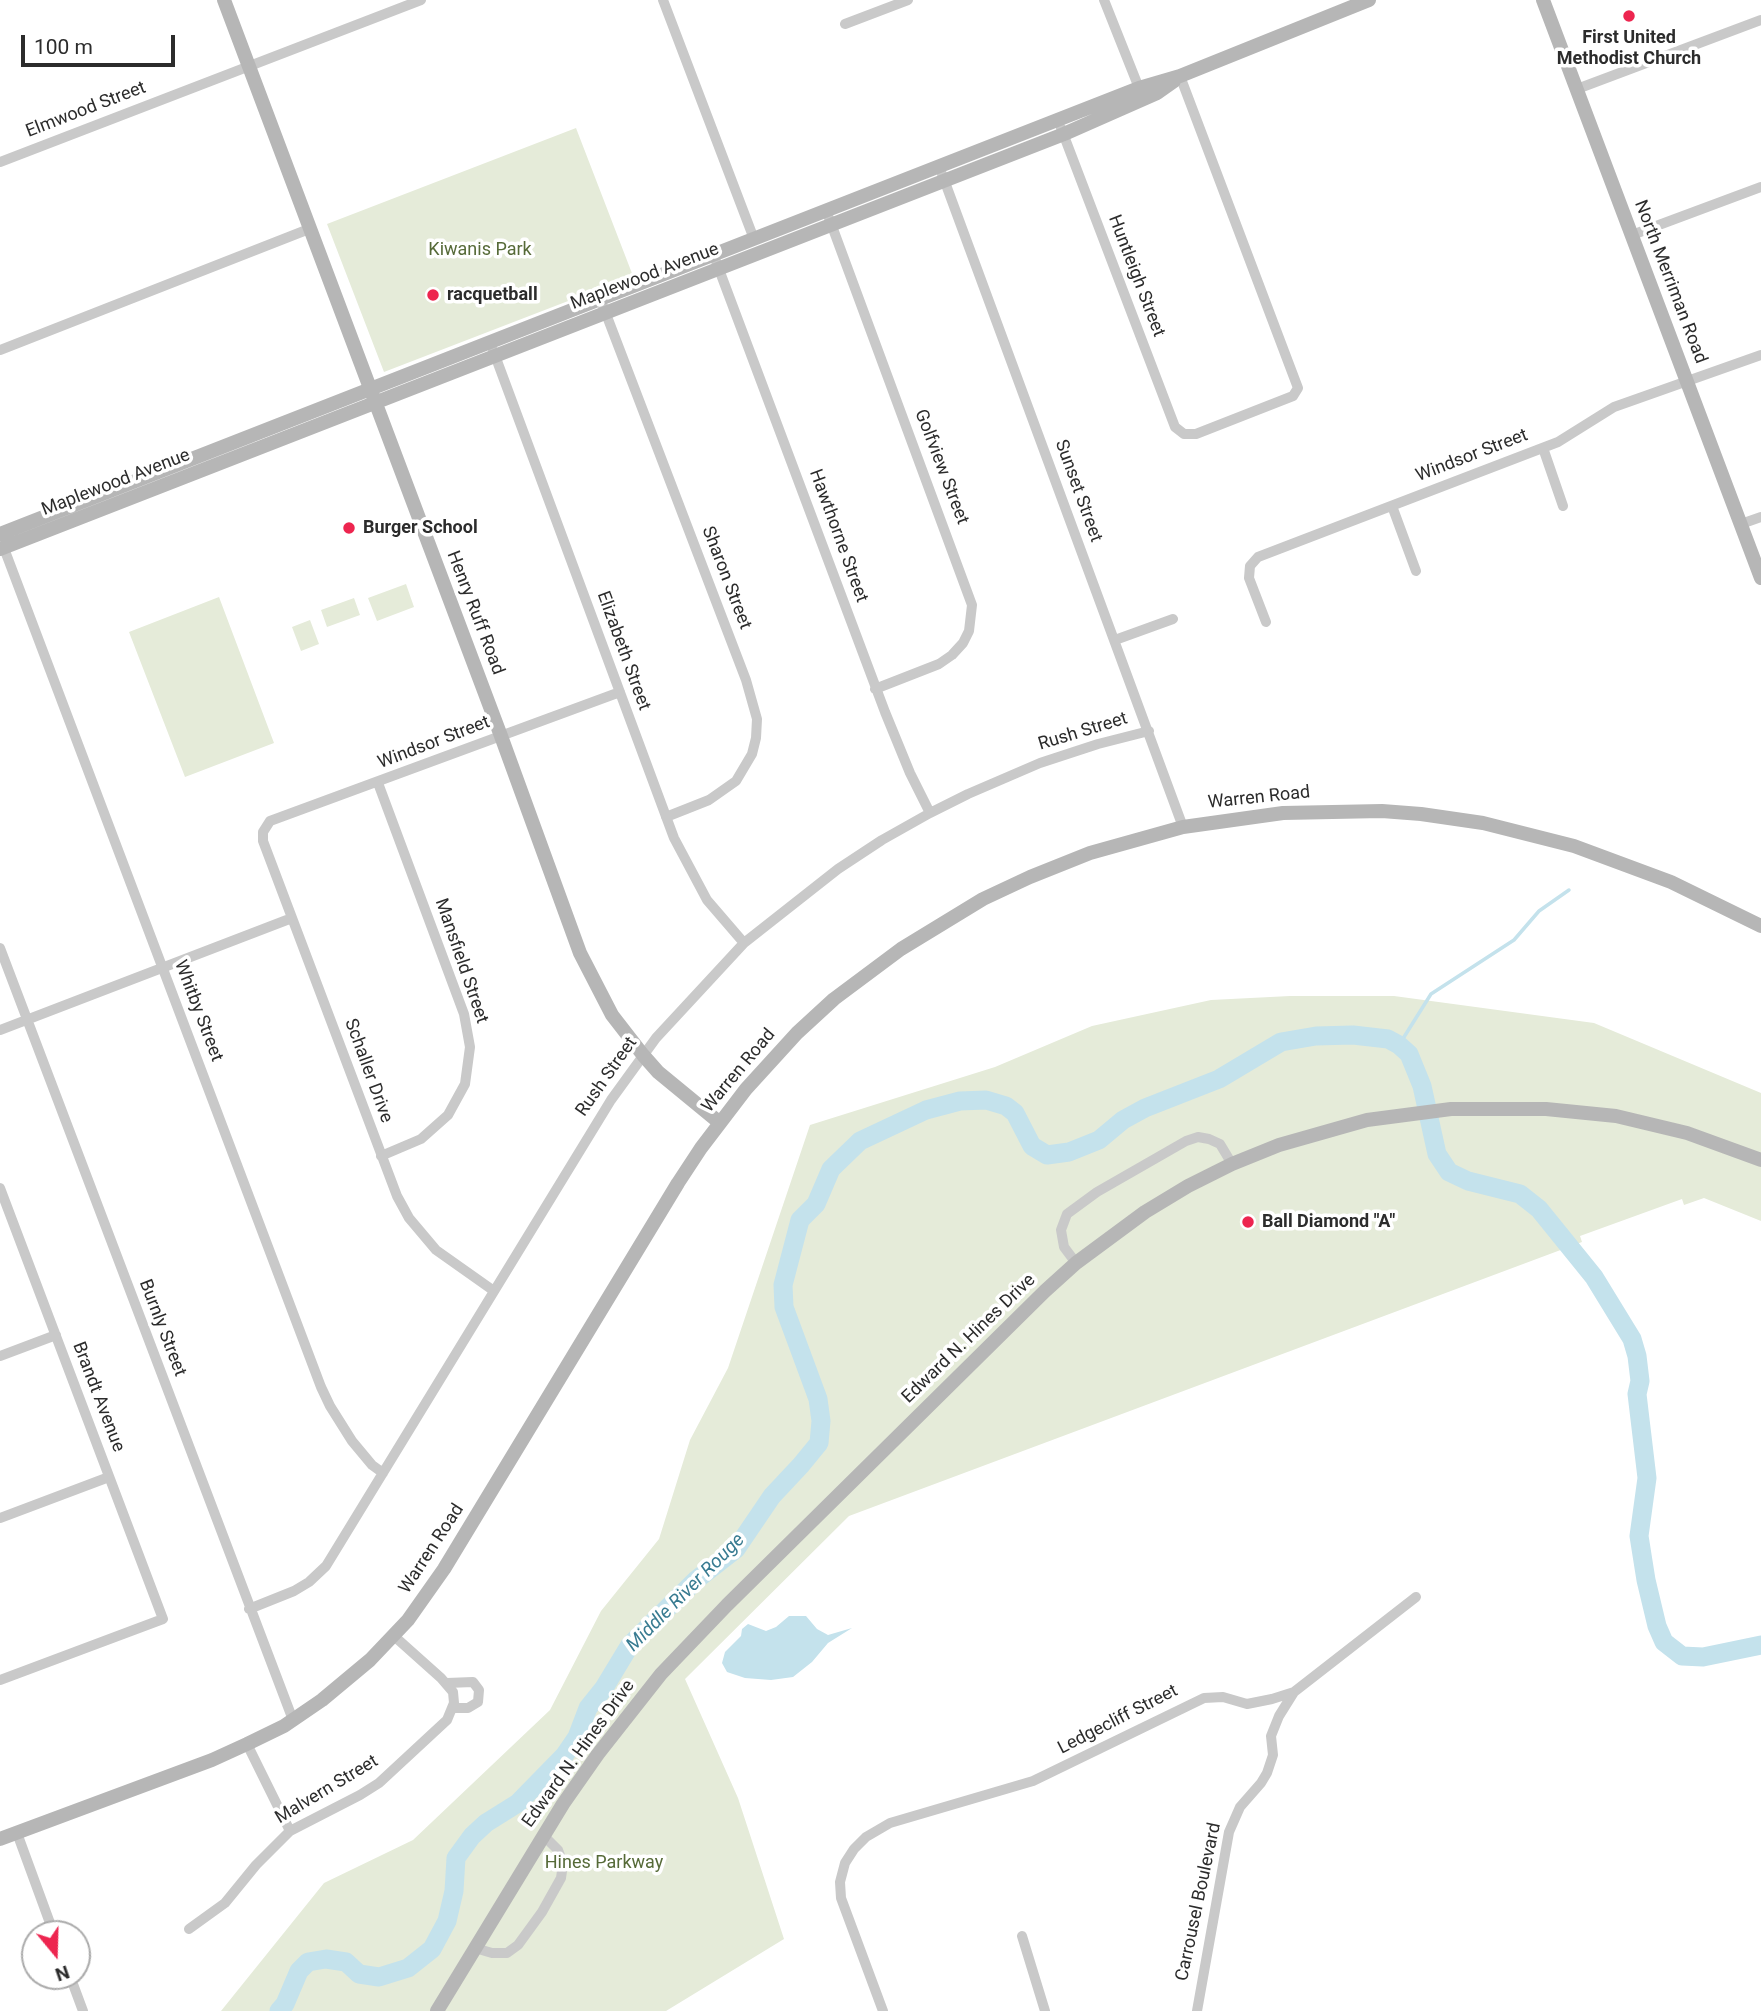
<!DOCTYPE html>
<html>
<head>
<meta charset="utf-8">
<style>
  body { margin:0 }
  #map { position:relative; width:1761px; height:2011px; overflow:hidden; background:#fff; font-family:Roboto,sans-serif }
  canvas { display:block }
  .north { position:absolute; left:21px; top:1920px; width:70px; height:70px; box-sizing:border-box; background:#fff; border:2px solid #ababab; border-radius:50%; rotate:161deg; font-size:19px; font-weight:700; line-height:28px; text-align:center; color:#2c2c2c }
  .north::after { content:''; display:block; margin:auto; width:24px; height:32px; background:#ed254f; clip-path:polygon(50% 0,100% 100%,50% 72%,0 100%) }
  .scale { position:absolute; left:21px; top:35px; width:154px; height:32px; box-sizing:border-box; border:4px solid #2c2c2c; border-top:0; padding-left:9px; font-size:21px; line-height:24px; white-space:nowrap; color:#2c2c2c; -webkit-text-stroke:5px #fff; paint-order:stroke }
</style>
</head>
<body>
<div id="map">
<canvas width="1761" height="2011"></canvas>
<div class="north">N</div>
<div class="scale">100 m</div>
</div>
<script>
const c = document.querySelector('canvas').getContext('2d');
c.lineJoin = 'round';
function paint(path, color) {
  c.fillStyle = color;
  c.fill(path, 'evenodd');
}
function shape(rows) {
  const path = new Path2D();
  for (const r of rows) {
    path.moveTo(r[0], r[1]);
    for (let i = 2; i < r.length; i += 2) path.lineTo(r[i], r[i + 1]);
  }
  return path;
}
function stroke(path, color, width, dash) {
  c.strokeStyle = color;
  c.lineWidth = width;
  c.lineCap = dash ? 'butt' : 'round';
  c.setLineDash(dash || []);
  c.stroke(path);
}
function drawText(font, color, halo, rows, align = 'center') {
  c.font = font + ' Roboto,sans-serif';
  c.lineWidth = 7;
  c.setLineDash([]);
  c.textBaseline = 'middle';
  c.strokeStyle = halo;
  c.fillStyle = color;
  for (const [text, x, y, turn = 0] of rows) {
    c.save();
    c.translate(x, y);
    c.rotate((+turn || 0) * Math.PI / 180);
    c.textAlign = isNaN(turn) ? turn : align;
    if (halo) c.strokeText(text, 0, 0);
    c.fillText(text, 0, 0);
    c.restore();
  }
}
paint(shape([
  [576,128,633,276,384,372,327,224],
  [406,584,414,607,377,621,368,598],
  [219,597,274,743,185,777,129,632],
  [354,598,360,615,327,627,321,610],
  [310,620,319,644,301,651,292,627],
  [1290,996,1394,996,1594,1023,1761,1093,1761,1221,1704,1198,1684,1205,1682,1199,1580,1236,1582,1242,849,1516,685,1679,738,1798,784,1939,666,2011,221,2011,324,1883,413,1840,550,1710,601,1611,659,1539,690,1440,728,1368,810,1125,995,1067,1092,1026,1211,1000]
]), '#e5ebd9');
paint(shape([
  [789,1616,806,1616,817,1629,828,1635,852,1628,828,1643,812,1662,793,1677,771,1680,745,1678,727,1672,722,1663,725,1652,741,1636,742,1629,748,1624,766,1631,776,1627]
]), '#c4e2ec');
stroke(shape([
  [1399,1045,1431,994,1514,940,1539,911,1569,890]
]), '#c4e2ec', 3.5);
stroke(shape([
  [279,2011,285,2004,299,1971,308,1962,326,1959,346,1962,359,1974,379,1977,408,1968,432,1949,447,1921,454,1891,456,1858,472,1836,486,1823,518,1803,564,1756,577,1737,588,1708,604,1688,630,1645,696,1580,736,1549,772,1496,801,1465,819,1443,821,1421,818,1399,784,1307,783,1285,800,1220,816,1204,831,1169,860,1141,926,1110,960,1101,986,1100,1006,1106,1015,1113,1032,1146,1047,1155,1069,1152,1099,1140,1123,1120,1145,1108,1219,1079,1281,1042,1316,1036,1353,1035,1388,1039,1399,1045,1409,1054,1422,1086,1437,1154,1449,1172,1468,1181,1520,1194,1539,1209,1594,1277,1632,1339,1637,1356,1640,1381,1637,1394,1647,1478,1639,1536,1646,1580,1657,1626,1664,1642,1682,1656,1703,1657,1761,1645]
]), '#c4e2ec', 19);
stroke(shape([
  [663,0,754,239],
  [1104,0,1139,88],
  [845,24,908,0],
  [1577,89,1761,20],
  [1061,128,1175,427,1184,434,1196,434,1293,396,1298,388,1180,76],
  [0,162,421,0],
  [942,174,1183,827],
  [829,218,972,605,969,631,963,643,952,655,939,664,875,689],
  [1632,235,1761,187],
  [714,256,885,712,910,773,930,813],
  [603,306,746,680,757,719,756,738,752,754,736,781,709,800,666,817],
  [0,350,309,229],
  [493,350,674,838,707,900,744,943],
  [1543,448,1563,506],
  [1392,506,1416,571],
  [1741,524,1761,517],
  [2,543,321,1387,330,1406,352,1441,372,1465,383,1473],
  [1266,622,1249,578,1250,566,1258,557,1558,442,1614,407,1761,355],
  [1115,640,1173,619],
  [378,783,464,1014,470,1047,465,1084,448,1115,421,1139,381,1156],
  [0,948,293,1720],
  [0,1030,292,918],
  [0,1188,163,1619,0,1680],
  [1076,1263,1064,1247,1061,1230,1067,1214,1097,1192,1186,1141,1198,1137,1209,1139,1220,1144,1232,1164],
  [494,1291,436,1250,409,1218,397,1196,263,841,263,832,270,821,620,692],
  [0,1356,56,1335],
  [0,1518,109,1477],
  [249,1609,294,1591,309,1582,326,1566,611,1100,656,1038,744,943,838,869,882,840,930,813,968,794,1040,763,1098,744,1149,731],
  [447,1683,473,1682,479,1690,478,1702,468,1708,453,1708],
  [247,1744,290,1831],
  [17,1833,54,1934],
  [189,1929,225,1903,256,1865,290,1831,360,1795,379,1783,447,1720,454,1703,453,1692,441,1678,394,1636],
  [1022,1936,1045,2011],
  [475,1948,492,1953,507,1953,518,1945,542,1912,561,1878,563,1864,558,1850,543,1835],
  [70,1976,83,2011],
  [883,2011,841,1898,840,1882,845,1863,854,1849,866,1837,890,1823,1033,1781,1204,1698,1223,1697,1247,1704,1272,1699,1294,1692,1416,1597],
  [1197,2011,1229,1832,1240,1807,1261,1783,1267,1773,1273,1755,1271,1736,1279,1716,1294,1692]
]), '#c9c9c9', 10);
stroke(shape([
  [224,0,501,736,580,953,612,1015,643,1055,658,1072,720,1123],
  [1543,0,1761,578],
  [0,534,1139,88,1180,76,1369,0],
  [0,549,1064,134,1157,93,1174,81],
  [0,1839,212,1760,247,1744,284,1726,322,1700,370,1660,408,1620,444,1569,678,1183,701,1148,746,1089,797,1033,834,999,901,949,983,899,1030,877,1090,853,1183,827,1283,813,1382,811,1421,814,1483,823,1574,846,1671,882,1761,926],
  [437,2011,563,1804,598,1754,661,1674,727,1605,1045,1291,1076,1263,1145,1212,1188,1186,1232,1164,1279,1145,1367,1120,1451,1109,1546,1109,1616,1116,1687,1133,1761,1160]
]), '#b6b6b6', 14);
for (const [x, y, r, color] of [
  [1629,16,7,"#ed254f"],
  [433,295,7,"#ed254f"],
  [349,528,7,"#ed254f"],
  [1248,1222,7,"#ed254f"]
]) {
  const dot = new Path2D();
  dot.arc(x, y, r, 0, 2 * Math.PI);
  c.fillStyle = color;
  c.fill(dot);
  stroke(dot, '#fff', 2.5);
}
drawText('bold 18px', '#2c2c2c', '#fff', [
  ["First United",1629,38,"center"],
  ["Methodist Church",1629,59,"center"],
  ["racquetball",447,295],
  ["Burger School",363,528],
  ["Ball Diamond \"A\"",1262,1222]
], 'left');
drawText('18px', '#2c2c2c', '#fff', [
  ["Elmwood Street",86,110,-21],
  ["Huntleigh Street",1136,276,69],
  ["Maplewood Avenue",645,277,-21],
  ["North Merriman Road",1670,282,69],
  ["Windsor Street",1472,456,-21],
  ["Golfview Street",941,467,69],
  ["Maplewood Avenue",116,483,-21],
  ["Sunset Street",1078,491,70],
  ["Hawthorne Street",838,536,70],
  ["Sharon Street",726,578,69],
  ["Henry Ruff Road",475,613,69],
  ["Elizabeth Street",623,651,70],
  ["Rush Street",1083,732,-17],
  ["Windsor Street",434,743,-21],
  ["Warren Road",1259,798,-6],
  ["Mansfield Street",461,961,71],
  ["Whitby Street",198,1011,69],
  ["Schaller Drive",368,1071,70],
  ["Warren Road",739,1071,-50],
  ["Rush Street",607,1077,-55],
  ["Burnly Street",162,1328,69],
  ["Edward N. Hines Drive",969,1339,-44],
  ["Brandt Avenue",98,1397,69],
  ["Warren Road",432,1549,-57],
  ["Ledgecliff Street",1118,1720,-27],
  ["Edward N. Hines Drive",579,1754,-54],
  ["Malvern Street",327,1790,-31],
  ["Carrousel Boulevard",1199,1902,-78]
]);
drawText('18px', '#566a38', '#fff', [
  ["Kiwanis Park",480,250],
  ["Hines Parkway",604,1863]
]);
drawText('italic 19px', '#387b91', '#fff', [
  ["Middle River Rouge",686,1593,-45]
]);
</script>
</body>
</html>
